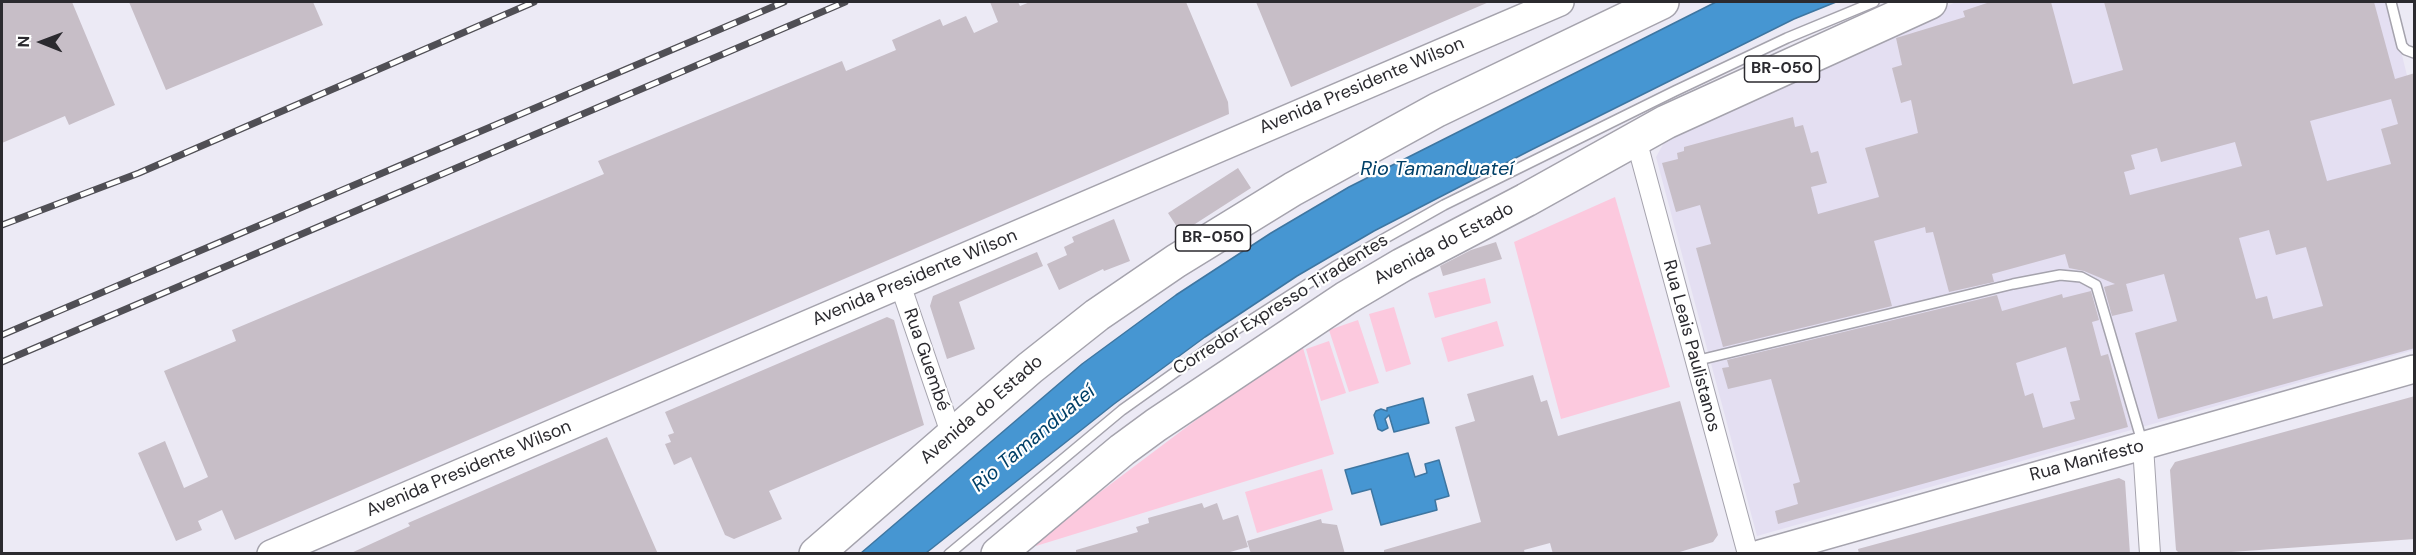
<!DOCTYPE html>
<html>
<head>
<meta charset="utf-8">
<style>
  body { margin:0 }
  #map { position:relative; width:2416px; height:555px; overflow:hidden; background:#eceaf5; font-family:"DM Sans",sans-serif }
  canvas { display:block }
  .frame { position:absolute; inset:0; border:3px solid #2b2a2f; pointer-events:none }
  .north { position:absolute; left:12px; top:12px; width:60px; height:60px; -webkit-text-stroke:4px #fff; paint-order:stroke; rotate:271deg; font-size:16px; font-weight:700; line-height:24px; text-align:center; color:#2b2a2f }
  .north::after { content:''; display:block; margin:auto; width:21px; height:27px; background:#2b2a2f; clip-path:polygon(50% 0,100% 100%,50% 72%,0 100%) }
</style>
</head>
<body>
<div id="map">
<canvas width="2416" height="555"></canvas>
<div class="frame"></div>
<div class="north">N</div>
</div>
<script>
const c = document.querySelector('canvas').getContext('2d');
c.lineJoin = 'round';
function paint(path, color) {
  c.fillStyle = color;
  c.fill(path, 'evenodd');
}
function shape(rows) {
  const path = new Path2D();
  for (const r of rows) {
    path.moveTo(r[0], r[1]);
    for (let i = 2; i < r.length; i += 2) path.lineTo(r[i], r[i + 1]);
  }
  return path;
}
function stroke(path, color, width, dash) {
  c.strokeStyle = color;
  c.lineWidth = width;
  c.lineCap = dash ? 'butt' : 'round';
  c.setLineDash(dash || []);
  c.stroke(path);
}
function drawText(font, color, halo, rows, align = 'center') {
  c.font = font + ' "DM Sans",sans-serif';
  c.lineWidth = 4.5;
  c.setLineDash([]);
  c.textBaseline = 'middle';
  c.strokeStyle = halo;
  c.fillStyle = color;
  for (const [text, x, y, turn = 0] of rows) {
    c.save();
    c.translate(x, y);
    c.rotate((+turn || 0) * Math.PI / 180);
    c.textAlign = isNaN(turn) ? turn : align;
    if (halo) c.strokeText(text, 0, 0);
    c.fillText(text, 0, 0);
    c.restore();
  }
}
paint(shape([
  [1956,2,2389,2,2414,104,2414,350,1757,536,1656,157,1670,132]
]), '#e4dff2');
paint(shape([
  [1615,197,1670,387,1561,419,1514,242],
  [1485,278,1491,303,1435,318,1428,293],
  [1394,307,1411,364,1386,372,1369,314],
  [1358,320,1379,383,1349,392,1329,330],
  [1497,321,1504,346,1448,362,1441,338],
  [1301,341,1334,454,1036,546,1035,541],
  [1329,341,1346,393,1321,401,1306,349],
  [1322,469,1333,510,1257,533,1245,492]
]), '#fcc9de');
const water = shape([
  [1716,2,1836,2,1794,19,1531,150,1374,231,1297,276,1205,337,1114,404,926,553,861,553,1082,364,1176,295,1271,233,1349,187,1716,2],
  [1423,398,1429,423,1394,432,1389,415,1385,419,1388,428,1382,431,1378,429,1374,415,1376,411,1381,409,1387,411,1387,408,1423,398],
  [1408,453,1415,477,1427,473,1425,464,1439,460,1449,496,1435,500,1437,510,1381,525,1371,489,1352,494,1345,470,1408,453]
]);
paint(water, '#4696d2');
stroke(water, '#3e76a1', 1.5);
paint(shape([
  [2,2,72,2,115,105,69,125,65,116,2,143],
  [129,2,313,2,323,25,166,90],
  [990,2,1018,2,1020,6,1030,2,1186,2,1228,102,1229,114,235,540,222,510,198,521,202,530,176,541,138,453,165,441,184,488,208,477,164,371,236,341,232,330,604,174,598,161,842,61,846,71,896,50,892,40,940,19,943,26,966,16,974,33,998,22],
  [1256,2,1489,2,1291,87],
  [1990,2,2051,2,2073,84,2123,70,2104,2,2374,2,2395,79,2415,73,2415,348,2158,419,2135,333,2177,321,2164,274,2126,284,2133,311,2112,316,2104,287,2115,284,2084,271,2069,268,2065,254,1992,274,1994,282,1949,292,1933,232,1926,233,1925,227,1874,241,1892,306,1723,347,1696,248,1711,244,1700,205,1676,212,1662,163,1678,159,1677,153,1684,151,1684,147,1793,117,1795,127,1803,125,1811,153,1818,151,1827,183,1811,187,1818,214,1879,197,1865,148,1918,133,1911,100,1901,103,1892,68,1902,65,1896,38,1965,17,1963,11],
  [2391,99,2398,124,2381,129,2391,164,2327,181,2310,121],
  [2235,142,2242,166,2130,195,2124,172,2135,169,2131,155,2157,148,2161,162],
  [2269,230,2276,255,2306,247,2323,306,2273,319,2267,296,2256,299,2239,238],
  [1238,168,1251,188,1181,233,1168,213],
  [1114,219,1130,261,1104,271,1103,269,1059,290,1047,264,1067,255,1064,247,1074,242,1072,237],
  [1496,242,1502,259,1443,276,1440,266,1471,250],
  [1037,252,1043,266,959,302,975,349,947,359,930,306,933,296],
  [2091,291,2099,320,2092,322,2101,356,2108,354,2128,427,1778,524,1775,511,1798,504,1793,484,1800,482,1771,379,1728,389,1722,368,1729,367,1727,360,1997,295,2002,311,2062,294,2063,298],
  [2066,347,2080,400,2070,402,2075,419,2043,428,2033,393,2025,396,2016,363],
  [887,317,894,320,924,425,769,491,782,519,734,539,725,535,691,457,674,465,665,444,671,442,668,435,674,433,665,412],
  [1533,375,1541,402,1547,400,1558,436,1680,401,1718,535,1713,542,1673,554,1553,554,1550,543,1524,550,1525,554,1384,554,1384,550,1481,522,1455,427,1475,421,1467,394],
  [2415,396,2415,539,2203,554,2180,554,2176,550,2170,470,2175,462],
  [607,437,658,554,349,554,410,526,408,523],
  [2119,478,2125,481,2130,554,1859,554,1858,549],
  [1202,503,1204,508,1217,503,1223,520,1238,515,1248,547,1223,554,1076,554,1076,550,1138,532,1136,527,1149,523,1148,518],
  [1321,519,1322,523,1337,525,1345,554,1251,554,1247,541]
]), '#c7bec7');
const lane = shape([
  [2391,2,2402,46,2406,50,2414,53],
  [1695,361,2013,284,2060,275,2081,277,2096,285,2143,445],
  [949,554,1122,410,1226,336,1334,267,1444,205,1675,91,1787,38,1874,2]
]);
const street = shape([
  [1636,139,1748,554],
  [900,284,952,436],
  [2143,446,2150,554]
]);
const secondary = shape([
  [271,554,1560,2],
  [1760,554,2414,369]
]);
const highway = shape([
  [816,554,1030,368,1097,315,1176,261,1293,189,1437,110,1662,2],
  [998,554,1122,450,1156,425,1346,298,1402,265,1526,200,1666,122,1930,2]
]);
stroke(lane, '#a5a3ad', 12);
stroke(street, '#a5a3ad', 22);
stroke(secondary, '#a5a3ad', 30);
stroke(highway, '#a5a3ad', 36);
stroke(lane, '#fff', 9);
stroke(street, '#fff', 20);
stroke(secondary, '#fff', 27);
stroke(highway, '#fff', 33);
const rail = shape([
  [2,225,139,173,534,2],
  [2,335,784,2],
  [2,362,845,2]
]);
stroke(rail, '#504f55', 7);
stroke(rail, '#fff', 4.5, [14]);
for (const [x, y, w] of [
  [1782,69,75],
  [1213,238,75]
]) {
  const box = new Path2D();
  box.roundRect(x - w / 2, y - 13, w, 26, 4.5);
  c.fillStyle = '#fff';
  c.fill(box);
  stroke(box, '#2b2a2f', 1.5);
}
drawText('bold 16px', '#2b2a2f', null, [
  ["BR-050",1782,69],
  ["BR-050",1213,238]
]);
drawText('18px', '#2b2a2f', '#fff', [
  ["Avenida Presidente Wilson",1362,86,-23],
  ["Avenida do Estado",1444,244,-28],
  ["Avenida Presidente Wilson",915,278,-23],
  ["Corredor Expresso Tiradentes",1281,305,-32],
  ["Rua Leais Paulistanos",1691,346,75],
  ["Rua Guembé",926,360,71],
  ["Avenida do Estado",982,410,-41],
  ["Rua Manifesto",2087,461,-15],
  ["Avenida Presidente Wilson",469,469,-23]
]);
drawText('italic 20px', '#003f67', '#fff', [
  ["Rio Tamanduateí",1437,170],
  ["Rio Tamanduateí",1034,439,-40]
]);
</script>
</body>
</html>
